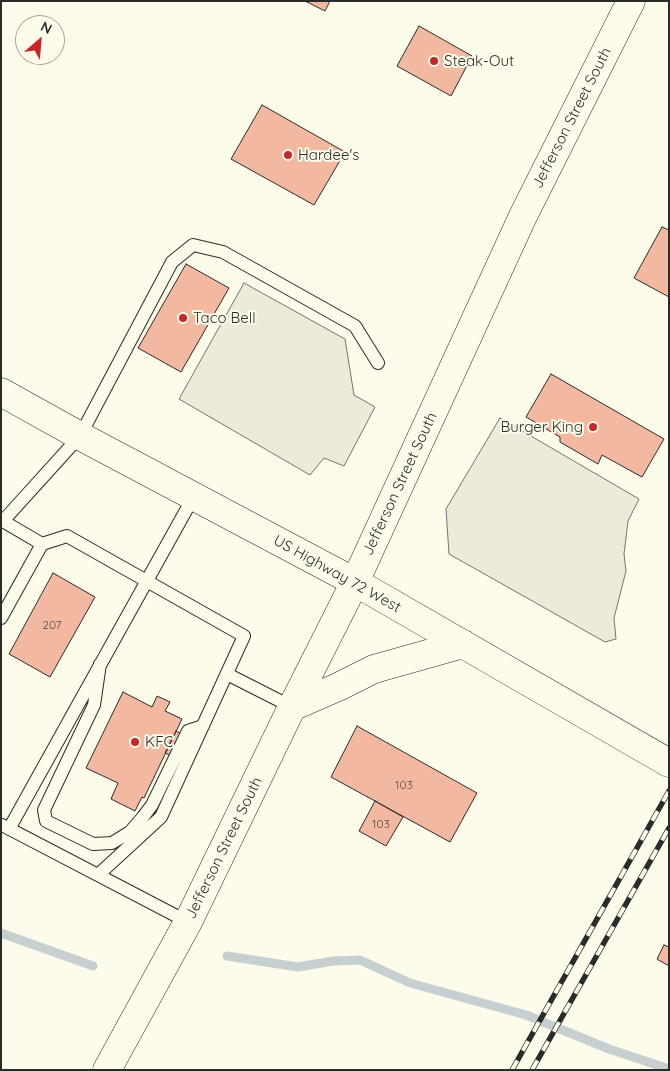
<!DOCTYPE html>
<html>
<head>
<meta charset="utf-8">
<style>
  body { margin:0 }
  #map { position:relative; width:670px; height:1071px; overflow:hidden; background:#fdfbea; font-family:Quicksand,sans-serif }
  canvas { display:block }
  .frame { position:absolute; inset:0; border:2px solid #2b2b2b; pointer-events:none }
  .north { position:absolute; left:15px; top:15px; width:50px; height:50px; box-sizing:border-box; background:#fdfbea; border:1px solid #a9a89e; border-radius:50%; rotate:27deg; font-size:14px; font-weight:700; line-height:20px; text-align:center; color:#2b2b2b }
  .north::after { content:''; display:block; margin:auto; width:18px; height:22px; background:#c62828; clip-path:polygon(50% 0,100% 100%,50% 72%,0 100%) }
</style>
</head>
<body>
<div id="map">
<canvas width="670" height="1071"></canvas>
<div class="frame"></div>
<div class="north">N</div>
</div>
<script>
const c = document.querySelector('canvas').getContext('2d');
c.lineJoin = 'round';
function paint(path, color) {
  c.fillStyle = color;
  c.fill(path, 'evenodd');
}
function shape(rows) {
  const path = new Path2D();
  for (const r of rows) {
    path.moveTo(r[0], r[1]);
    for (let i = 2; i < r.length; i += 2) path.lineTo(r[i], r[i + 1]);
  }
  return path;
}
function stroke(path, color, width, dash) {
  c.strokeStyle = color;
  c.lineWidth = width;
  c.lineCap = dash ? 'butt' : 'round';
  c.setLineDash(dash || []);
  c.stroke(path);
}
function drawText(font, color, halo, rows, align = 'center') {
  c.font = font + ' Quicksand,sans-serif';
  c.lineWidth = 4;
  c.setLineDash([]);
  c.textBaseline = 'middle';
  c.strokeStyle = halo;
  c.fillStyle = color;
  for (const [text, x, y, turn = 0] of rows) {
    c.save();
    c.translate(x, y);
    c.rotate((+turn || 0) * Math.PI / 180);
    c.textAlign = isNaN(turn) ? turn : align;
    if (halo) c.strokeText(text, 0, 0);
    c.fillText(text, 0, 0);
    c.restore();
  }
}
const parking = shape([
  [244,283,345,339,354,395,375,407,344,466,324,458,310,475,179,399,244,283],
  [500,418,639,499,628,521,624,554,626,571,614,618,616,639,605,642,449,554,446,509,500,418]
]);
paint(parking, '#eceadb');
stroke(parking, '#74746e', 1);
stroke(shape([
  [1,933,93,966],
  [227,956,298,967,333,961,360,960,410,983,526,1015,609,1049,669,1069]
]), '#c7d0d0', 9);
const building = shape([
  [305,1,330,1,325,11,305,1],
  [419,26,472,56,451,96,397,66,419,26],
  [262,105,345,152,314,205,231,159,262,105],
  [662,227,669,230,669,297,634,278,662,227],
  [186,264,229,288,181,372,138,348,186,264],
  [551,374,664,439,642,477,602,455,598,464,560,442,560,437,526,417,551,374],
  [53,573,95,597,50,677,9,654,53,573],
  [123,692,152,707,157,696,170,702,165,711,182,719,144,798,142,797,135,811,111,799,118,783,86,768,123,692],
  [357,726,477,793,450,842,331,777,357,726],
  [176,731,195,740,184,762,165,753,176,731],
  [375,801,403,817,386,846,359,831,375,801],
  [664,945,669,947,669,966,657,959,664,945]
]);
paint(building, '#f2b8a0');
stroke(building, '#2b2b2b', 1);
const lane = shape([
  [1,520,42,544],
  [3,521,80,436,172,262,193,245,223,252,355,326,378,363],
  [1,618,42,544,67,536,244,636,161,817,98,875],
  [100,664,94,705,44,810,46,821,93,844,112,843,130,832,143,817,152,805,188,731,203,726],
  [227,674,292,707],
  [2,825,188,922],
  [9,829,194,496]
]);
const secondary = shape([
  [292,707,338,687,374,669,463,644],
  [107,1070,188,922,292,707,355,582,523,216,631,1]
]);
const highway = shape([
  [1,392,80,436,355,582,669,763]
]);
stroke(lane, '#2b2b2b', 14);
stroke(secondary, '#2b2b2b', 29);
stroke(highway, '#2b2b2b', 29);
stroke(lane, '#fdfbea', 12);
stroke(secondary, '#fdfbea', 28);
stroke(highway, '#fdfbea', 28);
const rail = shape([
  [512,1070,669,791],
  [532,1070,669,828]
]);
stroke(rail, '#2b2b2b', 5.5);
stroke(rail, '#fdfbea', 4, [11]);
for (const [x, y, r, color] of [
  [434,61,5,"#c62828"],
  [288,155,5,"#c62828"],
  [183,318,5,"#c62828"],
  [593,427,5,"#c62828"],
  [135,742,5,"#c62828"]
]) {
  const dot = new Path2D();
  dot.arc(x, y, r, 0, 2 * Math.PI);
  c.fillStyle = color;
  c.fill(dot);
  stroke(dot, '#fdfbea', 2);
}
drawText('12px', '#5d4e48', null, [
  ["207",52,625],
  ["103",404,785],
  ["103",381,824]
]);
drawText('15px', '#2b2b2b', '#fdfbea', [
  ["Steak-Out",444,61],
  ["Hardee's",298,155],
  ["Taco Bell",193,318],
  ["Burger King",583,427,"right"],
  ["KFC",145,742]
], 'left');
drawText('15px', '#2b2b2b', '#fdfbea', [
  ["Jefferson Street South",572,118,-63],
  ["Jefferson Street South",400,484,-65],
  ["US Highway 72 West",337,574,29],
  ["Jefferson Street South",224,848,-64]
]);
</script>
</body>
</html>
